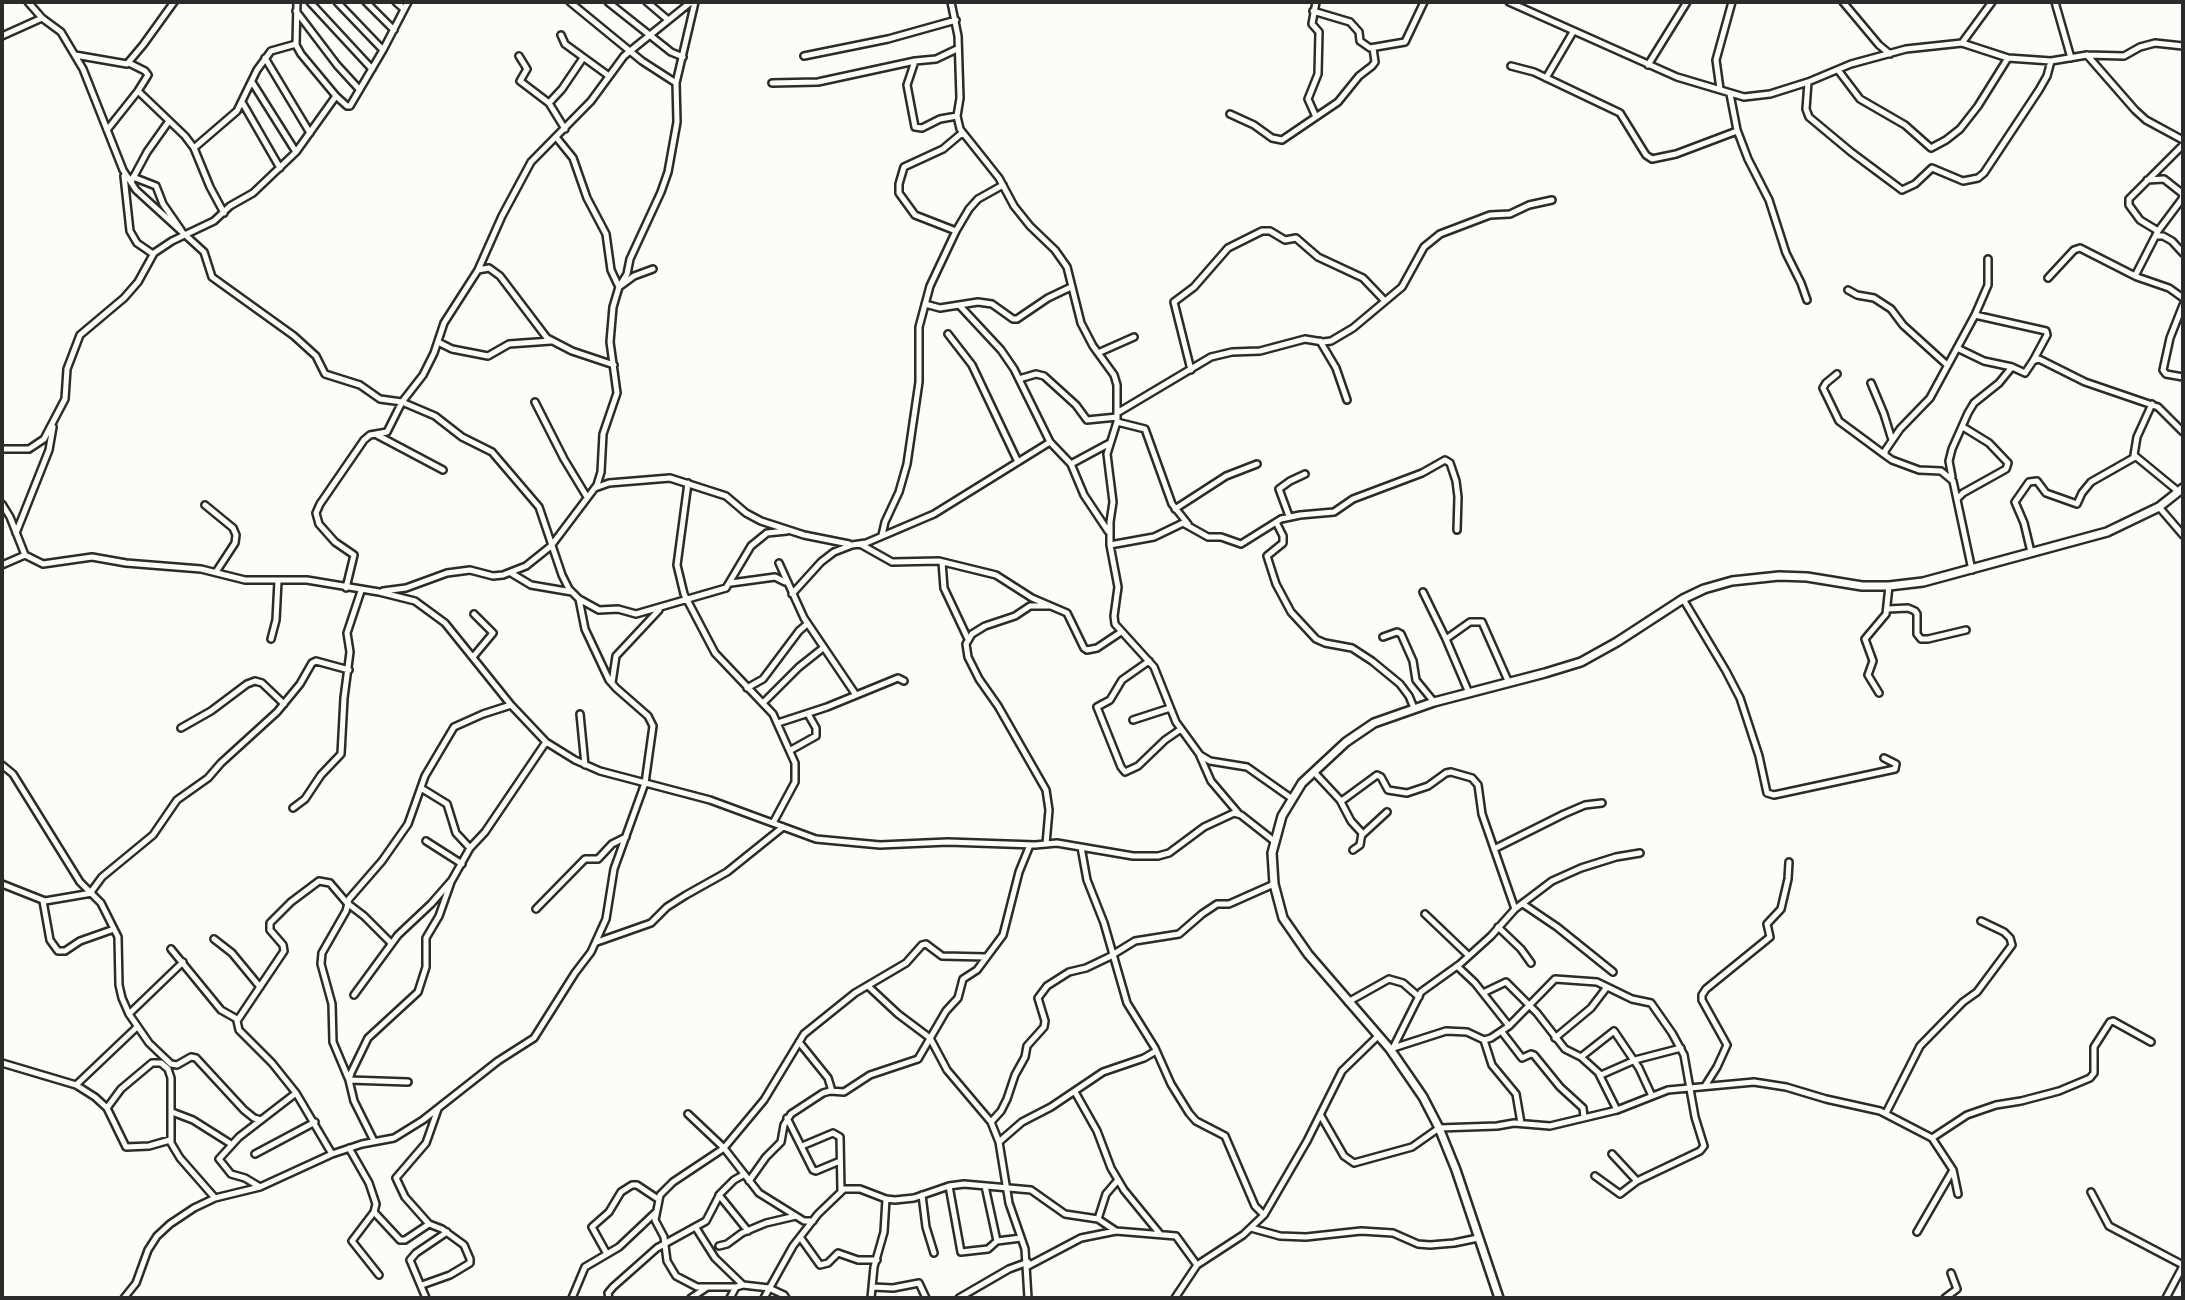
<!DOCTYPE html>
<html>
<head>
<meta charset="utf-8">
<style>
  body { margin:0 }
  #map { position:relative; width:2185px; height:1300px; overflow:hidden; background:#fdfcf7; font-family:"Balsamiq Sans",sans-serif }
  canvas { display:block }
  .frame { position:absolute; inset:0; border:4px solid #2b2b2b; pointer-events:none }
</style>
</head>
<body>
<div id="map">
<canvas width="2185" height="1300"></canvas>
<div class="frame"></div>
</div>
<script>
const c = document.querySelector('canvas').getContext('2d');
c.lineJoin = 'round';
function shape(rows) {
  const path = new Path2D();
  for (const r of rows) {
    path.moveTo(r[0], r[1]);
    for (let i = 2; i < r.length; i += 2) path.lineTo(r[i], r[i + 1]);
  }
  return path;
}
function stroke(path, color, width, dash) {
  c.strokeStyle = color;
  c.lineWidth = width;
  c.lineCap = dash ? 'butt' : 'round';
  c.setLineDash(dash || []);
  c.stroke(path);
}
const minor = shape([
  [28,2,42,18],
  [310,2,372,69],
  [337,2,383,50],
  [366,2,394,30],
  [396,2,404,9],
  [570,2,642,61,676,83],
  [608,2,671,52,683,57],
  [647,2,667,19],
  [951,2,958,36,960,98,957,116,960,129,999,178,1014,206,1030,226,1055,250,1067,267,1081,323,1093,346,1114,375,1117,385,1117,422,1107,454,1113,502,1110,522,1110,545,1118,587,1114,616,1115,624,1154,667,1176,722,1200,755,1210,761,1247,767,1291,798],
  [1316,2,1312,24,1319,32,1318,74,1308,99,1316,117],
  [1509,2,1677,77,1744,97,1770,94,1808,82,1851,64,1906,49,1962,43,2008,58,2051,61,2087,55,2124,56,2140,47,2155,43,2183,46],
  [1843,2,1879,45,1890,54],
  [2055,2,2071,58],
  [296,11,337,65,359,89],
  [1313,11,1350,22,1359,32,1360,41,1370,48,1405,42,1424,2],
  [561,35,565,44,609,76],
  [2,36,42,18,61,32,83,69,123,170,136,190,204,252,212,277,294,336,316,356,325,374,360,385,380,399,402,402,435,416,462,437,492,452,539,507,562,575,569,589,579,599,585,629,609,680,616,688,648,716,653,726,645,783,614,869,606,919,591,952,575,973,534,1038,498,1061,423,1120,394,1138,362,1144,332,1154,260,1187,215,1198,194,1208,170,1224,157,1236,148,1250,136,1283,124,1298],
  [1962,43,1992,2],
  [75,55,127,64,143,45,174,2],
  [2087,55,2135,110,2146,120,2183,140],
  [519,56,527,69,520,81,549,103,565,129],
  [804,56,888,39,956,20],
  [265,58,310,133],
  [915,61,907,85,915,127,922,128,940,119,957,116],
  [1648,65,1687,2],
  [1511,66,1534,72,1620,113,1646,155,1652,159,1676,154,1737,131],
  [1838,70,1860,99,1905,125,1931,148,1946,140,1960,129,1978,106,2008,58],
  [1546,78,1573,32],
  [252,82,296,152],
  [1808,82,1806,109,1809,117,1851,152,1902,190,1915,184,1932,168,1963,181,1978,178,1984,173,2039,90,2047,76,2051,61],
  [772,83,818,82,915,61,936,59,957,49],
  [1720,89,1716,60,1732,2],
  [138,91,185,136,194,148],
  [1730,94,1737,130,1748,159,1769,200,1786,253,1801,283,1807,300],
  [336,96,347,106,350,106,383,50,408,2],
  [242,102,280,168],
  [549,103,562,89,583,58],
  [1230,114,1254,125,1272,138,1282,140,1338,102,1359,76,1372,66,1375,62,1373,48],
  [107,130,138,91,148,75,145,71,129,63],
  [556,137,573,158,587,198,606,234,611,270,619,287,634,276,653,269],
  [124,176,130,231,137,243,153,254],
  [133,177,156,186,163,204,181,230],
  [132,180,147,152,169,121],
  [224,213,210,187,194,148,237,111,257,70,271,51,296,44],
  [956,231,915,215,899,193,899,184,904,167,943,149,962,133],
  [2158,231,2140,220,2129,205,2129,199,2183,145],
  [2157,236,2163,236,2172,241,2183,253],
  [478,270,489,268,500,276,547,338,572,351,614,365],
  [2135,276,2158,231,2182,199,2183,194,2164,179,2147,180],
  [2048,278,2074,250,2080,248,2137,277,2169,288,2183,298],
  [1848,290,1857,295,1874,298,1891,309,1903,325,1946,364],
  [925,304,940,308,978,302,992,304,1013,319,1017,319,1048,298,1071,287],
  [2183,305,2170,338,2163,370,2166,374,2183,377],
  [960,306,1001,350,1014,369,1050,442,1071,464,1084,495,1108,531],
  [1975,315,1988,285,1988,259],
  [948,334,972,365,1018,462],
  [1320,341,1336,368,1347,400],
  [438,342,452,349,488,356,509,344,551,341],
  [1957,348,1984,361,2012,367,2025,373,2033,361,2039,359,2085,382,2158,407,2183,432],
  [1098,353,1134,337],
  [1191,370,1174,302,1194,287,1228,248,1262,231,1270,231,1285,240,1296,238,1318,257,1363,278,1384,300],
  [1837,374,1826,383,1823,388,1839,421,1885,455],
  [1019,379,1036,374,1044,376,1076,405,1087,420,1117,417],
  [1871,383,1884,414,1892,440],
  [535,402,564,459,587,497],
  [2152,404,2137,437,2134,455,2179,492],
  [1117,413,1211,357,1232,352,1260,351,1305,339,1323,342,1331,341,1353,328,1402,287,1424,247,1440,234,1490,215,1510,214,1529,205,1552,200],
  [1117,422,1145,429,1172,504,1188,524],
  [377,435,443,470],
  [2,449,29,449,44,439,65,399,67,369,80,335,124,298,138,282,154,253,172,241,214,221,230,206,253,193,296,152,336,96,301,54,296,45,297,2],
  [1071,464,1108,444],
  [1952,477,1949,461,1952,449,1968,413,1974,403,1999,383,2012,367],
  [688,483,677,565,684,594,715,653,773,714,795,763,795,782,773,823],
  [595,488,609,483,670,478,726,496,746,513,761,521,804,535,849,544],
  [1957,499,1963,493,2006,469,2008,463,1989,443,1963,427],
  [2,504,10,517,25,555,43,564,92,557,126,563,201,569,245,580,307,580,379,592,415,601,445,623,511,705,546,742,575,760,600,771,710,800,816,839,880,845,948,842,1035,845,1057,843,1133,856,1158,856,1169,853,1204,827,1234,813,1241,815,1274,841],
  [205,505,233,528,236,535,235,543,216,572],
  [2159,507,2183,535],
  [1175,509,1226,476,1257,464],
  [1289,516,1279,489,1290,481,1305,474],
  [1276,522,1283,536,1283,543,1267,556,1276,584,1291,612,1316,639,1325,643,1352,648,1372,661,1400,684,1409,696,1414,708],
  [16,533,49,450,53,427],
  [882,535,885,522,899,492,907,464,919,382,919,327,930,286,956,231,969,209,978,199,1003,185],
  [860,544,892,562,939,561,996,575,1032,598,1067,613,1084,648,1087,650,1097,648,1121,632],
  [1110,545,1154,537,1183,523,1208,537,1221,537,1241,544,1281,519,1300,515,1334,512,1353,499,1422,473,1445,460,1450,463,1456,481,1458,497,1457,530],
  [2031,552,2024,523,2015,502,2029,482,2037,481,2046,493,2077,504,2082,493,2091,482,2135,457],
  [942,562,944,588,968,639],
  [779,563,804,618,856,695],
  [2,565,25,555],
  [1972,570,1953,481,1941,471,1919,470,1892,460,1885,455,1885,451,1900,429,1930,398,1975,315,2046,331,2047,335,2033,361],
  [511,573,531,585,572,592],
  [731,583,775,577,785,582],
  [346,588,354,555,335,542,319,524,316,513,320,504,364,440,370,435,387,432,402,402,423,375,434,353,444,323,478,270,502,216,531,162,591,101,624,56,691,2],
  [383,591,406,588,447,573,470,570,493,576,503,575,526,566,551,546,597,485,601,472,603,434,617,393,610,342,613,307,619,287,627,274,630,259,661,192,668,172,677,122,676,83,695,2],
  [1423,592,1446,639,1469,693],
  [792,594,821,562,834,552,852,545,866,543,934,514,1050,442],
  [579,599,599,610,618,609,636,614,726,588,751,546,767,533,787,531],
  [1683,599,1726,671,1740,698,1759,756,1767,793,1774,795,1895,769,1896,764,1884,758],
  [1888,609,1908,608,1915,611,1917,614,1917,634,1921,639,1928,639,1966,630],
  [1383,637,1397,632,1401,634,1413,661,1416,680,1434,702],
  [271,639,276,620,278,581],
  [1446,639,1470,622,1482,622,1509,683],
  [473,657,493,633,474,614],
  [1149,661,1122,680,1110,700,1097,707,1121,767,1125,772,1138,766,1165,740,1181,729],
  [612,683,616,656,659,610],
  [747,688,763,679,799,631,807,624],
  [1879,693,1868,675,1873,661,1865,639,1886,614,1889,586],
  [764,702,799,667,823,648],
  [580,714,585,765],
  [1133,720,1170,708],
  [778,723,827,707,898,678,904,681],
  [181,728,211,711,247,684,255,681,262,683,284,704],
  [791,750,816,736,816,728,808,714],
  [1200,756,1211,781,1239,814],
  [2,765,13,774,80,882,101,903,118,937,119,985,122,998,129,1014,149,1043,171,1064,177,1065,191,1057,196,1058,244,1110,254,1118,261,1120],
  [1314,772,1340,800,1343,800,1377,775,1381,777,1388,790,1407,793,1428,786,1446,773,1451,772,1472,778,1478,785,1482,814,1515,909],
  [421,788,447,804,456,833,470,848],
  [1340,800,1351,821,1362,833,1360,845,1353,850],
  [293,808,305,799,321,775,341,754,344,698,350,652,347,633,361,591],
  [1362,835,1387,812],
  [426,841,462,864],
  [1046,844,1049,810,1046,790,998,706,979,679,968,657,966,644,972,634,985,626,1015,616,1030,606,1049,606],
  [1081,847,1087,880,1104,923,1127,1003,1155,1048,1171,1084,1189,1113,1196,1121,1225,1136,1255,1206,1264,1215],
  [1494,849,1564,814,1585,805,1602,803],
  [2,884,45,901,92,893],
  [91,892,102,877,153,835,177,800,208,778,221,763,277,712,300,684,312,663,316,661,349,670],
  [43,901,50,940,58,951,65,951,80,941,114,929],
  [1523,904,1557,927,1613,972],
  [536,909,585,859,598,859,612,844,626,837],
  [1425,914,1468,955],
  [1498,927,1521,949,1531,963],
  [214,939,232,953,260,987],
  [597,942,651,923,667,907,686,895,727,872,783,827],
  [171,949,221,1010,237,1019],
  [1457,966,1475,983,1509,1026],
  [868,986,898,1014,930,1038,947,1070,991,1122,999,1142,1009,1203,1025,1249,1028,1298],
  [1483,993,1506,982,1537,1013,1565,1049,1581,1057,1601,1075,1635,1060,1681,1048],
  [354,995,398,935,431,904,452,880,470,848,485,832,546,742],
  [1348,1002,1389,979,1403,983,1419,997],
  [129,1014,183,962],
  [1502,1032,1522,1058,1531,1054,1534,1055,1560,1087,1583,1108,1584,1117],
  [1555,1038,1591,1008,1607,987],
  [1484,1040,1492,1065,1516,1094,1521,1123],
  [799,1042,828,1078,832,1091],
  [1394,1046,1421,992,1460,964,1491,936,1515,909,1552,881,1581,868,1616,857,1640,853],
  [1390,1049,1446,1031,1467,1032,1484,1040,1491,1038,1509,1026,1555,979,1597,982,1632,999,1651,1003,1672,1033,1684,1055,1695,1117,1704,1146,1700,1151,1637,1181,1620,1194,1595,1176],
  [1581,1057,1614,1031,1639,1068,1652,1096],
  [2,1063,76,1085,95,1097,107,1108,126,1147,149,1146,170,1140],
  [1599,1074,1617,1110],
  [408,1082,349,1080,333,1042,332,1004,321,964,322,953,346,911,349,899,382,861,408,824,425,776,454,727,483,714,511,705],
  [76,1085,137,1027],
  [1705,1086,1717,1067,1727,1045,1702,1000,1702,995,1706,989,1770,937,1767,924,1781,909,1788,879,1789,862],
  [1075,1092,1097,1131,1111,1168,1124,1190,1160,1234],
  [107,1108,121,1089,152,1063,161,1063,168,1069,171,1078,171,1143,180,1158,215,1198],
  [172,1112,193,1120,231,1144],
  [1886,1113,1920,1046,1963,1002,1977,992,2012,945,2010,938,2004,932,1981,921],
  [688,1114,724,1148,759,1193,804,1221,813,1221],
  [1321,1116,1344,1156,1354,1163,1412,1147,1439,1128,1497,1126,1514,1123,1550,1126,1617,1110,1668,1090,1754,1082,1786,1087,1826,1099,1880,1111,1932,1138,1967,1115,1996,1105,2021,1101,2059,1091,2090,1078,2094,1073,2094,1047,2110,1022,2113,1021,2151,1042],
  [787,1118,813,1170,816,1171,840,1161],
  [991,1122,1001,1111,1007,1099,1015,1075,1025,1057,1027,1046,1044,1027,1045,1021,1038,998,1047,986,1069,972,1086,968,1109,957,1135,941,1179,934,1202,914,1217,904,1229,904,1274,884],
  [1932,1138,1953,1170,1958,1194],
  [374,1141,354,1101,349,1080,351,1073,368,1038,418,992,426,967,426,938,439,916,451,882],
  [999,1142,1022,1122,1051,1107,1103,1072,1144,1058,1156,1051],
  [802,1146,833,1133,840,1137,841,1191],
  [349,1148,369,1183,376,1204,374,1212,352,1241,379,1275],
  [255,1154,315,1122],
  [332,1154,296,1093,272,1063,239,1030,237,1021,284,951,283,945,270,930,270,923,291,902,319,881,330,883,347,903,364,916,391,943],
  [1612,1154,1637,1181],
  [749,1181,766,1157,781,1142,784,1125,791,1114,823,1093,830,1091,844,1092,870,1075,918,1059,946,1011,958,998,963,979,977,970,1003,935,1019,872,1030,845],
  [949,1186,961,1252,988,1249,997,1241],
  [985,1186,997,1241,1021,1238],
  [260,1187,245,1178,231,1174,219,1159,239,1137,296,1093],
  [2091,1192,2109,1226,2183,1265],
  [719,1195,748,1231],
  [922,1195,926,1227,934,1253],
  [374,1212,400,1240,405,1240,429,1224,442,1229,464,1245,470,1259,470,1263,450,1275,422,1285],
  [1098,1219,1106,1194,1118,1180],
  [429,1224,405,1197,396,1178,426,1143,438,1109],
  [696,1228,715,1258,743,1285],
  [1251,1228,1280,1236,1306,1237,1361,1231,1393,1233,1418,1244,1430,1245,1454,1243,1478,1238],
  [1917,1232,1953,1170],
  [800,1237,820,1265,828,1263,838,1253,858,1260,877,1260],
  [719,1246,727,1244,742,1233,766,1223,796,1216],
  [607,1254,592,1227,609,1212,621,1192,632,1185,637,1185,658,1199],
  [1028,1266,1081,1238,1116,1231,1176,1236,1197,1265],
  [736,1287,697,1287,676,1276,667,1261,664,1237,655,1220,660,1195,673,1182,724,1148,764,1100,804,1034,855,993,906,963,922,945,926,944,942,956,986,957],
  [873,1287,893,1288,919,1283,926,1298],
  [426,1298,410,1260,416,1253,447,1232],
  [572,1298,585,1267,619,1247,655,1213],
  [609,1298,608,1293,613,1287,657,1248,706,1221,720,1194,734,1180,743,1175],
  [691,1298,706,1288],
  [730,1298,736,1287,743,1285,769,1288,784,1295,786,1298],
  [764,1298,793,1246,818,1214,844,1189,860,1189,886,1199,895,1200,914,1198,949,1186,964,1184,1031,1190,1065,1214,1098,1219,1116,1231],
  [871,1298,874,1267,884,1232,886,1199],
  [959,1298,1009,1269,1028,1262],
  [1175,1298,1197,1265,1243,1235,1264,1215,1307,1141,1342,1071,1378,1036],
  [1945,1298,1957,1289,1951,1273],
  [2166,1298,2183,1266]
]);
const secondary = shape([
  [1499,1298,1456,1170,1439,1128,1423,1097,1390,1049,1308,954,1283,918,1274,884,1272,853,1282,816,1302,783,1346,742,1374,723,1434,702,1545,673,1581,662,1617,642,1683,599,1704,589,1732,581,1779,576,1807,577,1862,586,1889,586,1923,582,2107,532,2159,507,2183,488]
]);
stroke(minor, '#2b2b2b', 10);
stroke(secondary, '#2b2b2b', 12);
stroke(minor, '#fdfcf7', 5);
stroke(secondary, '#fdfcf7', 7);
</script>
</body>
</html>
